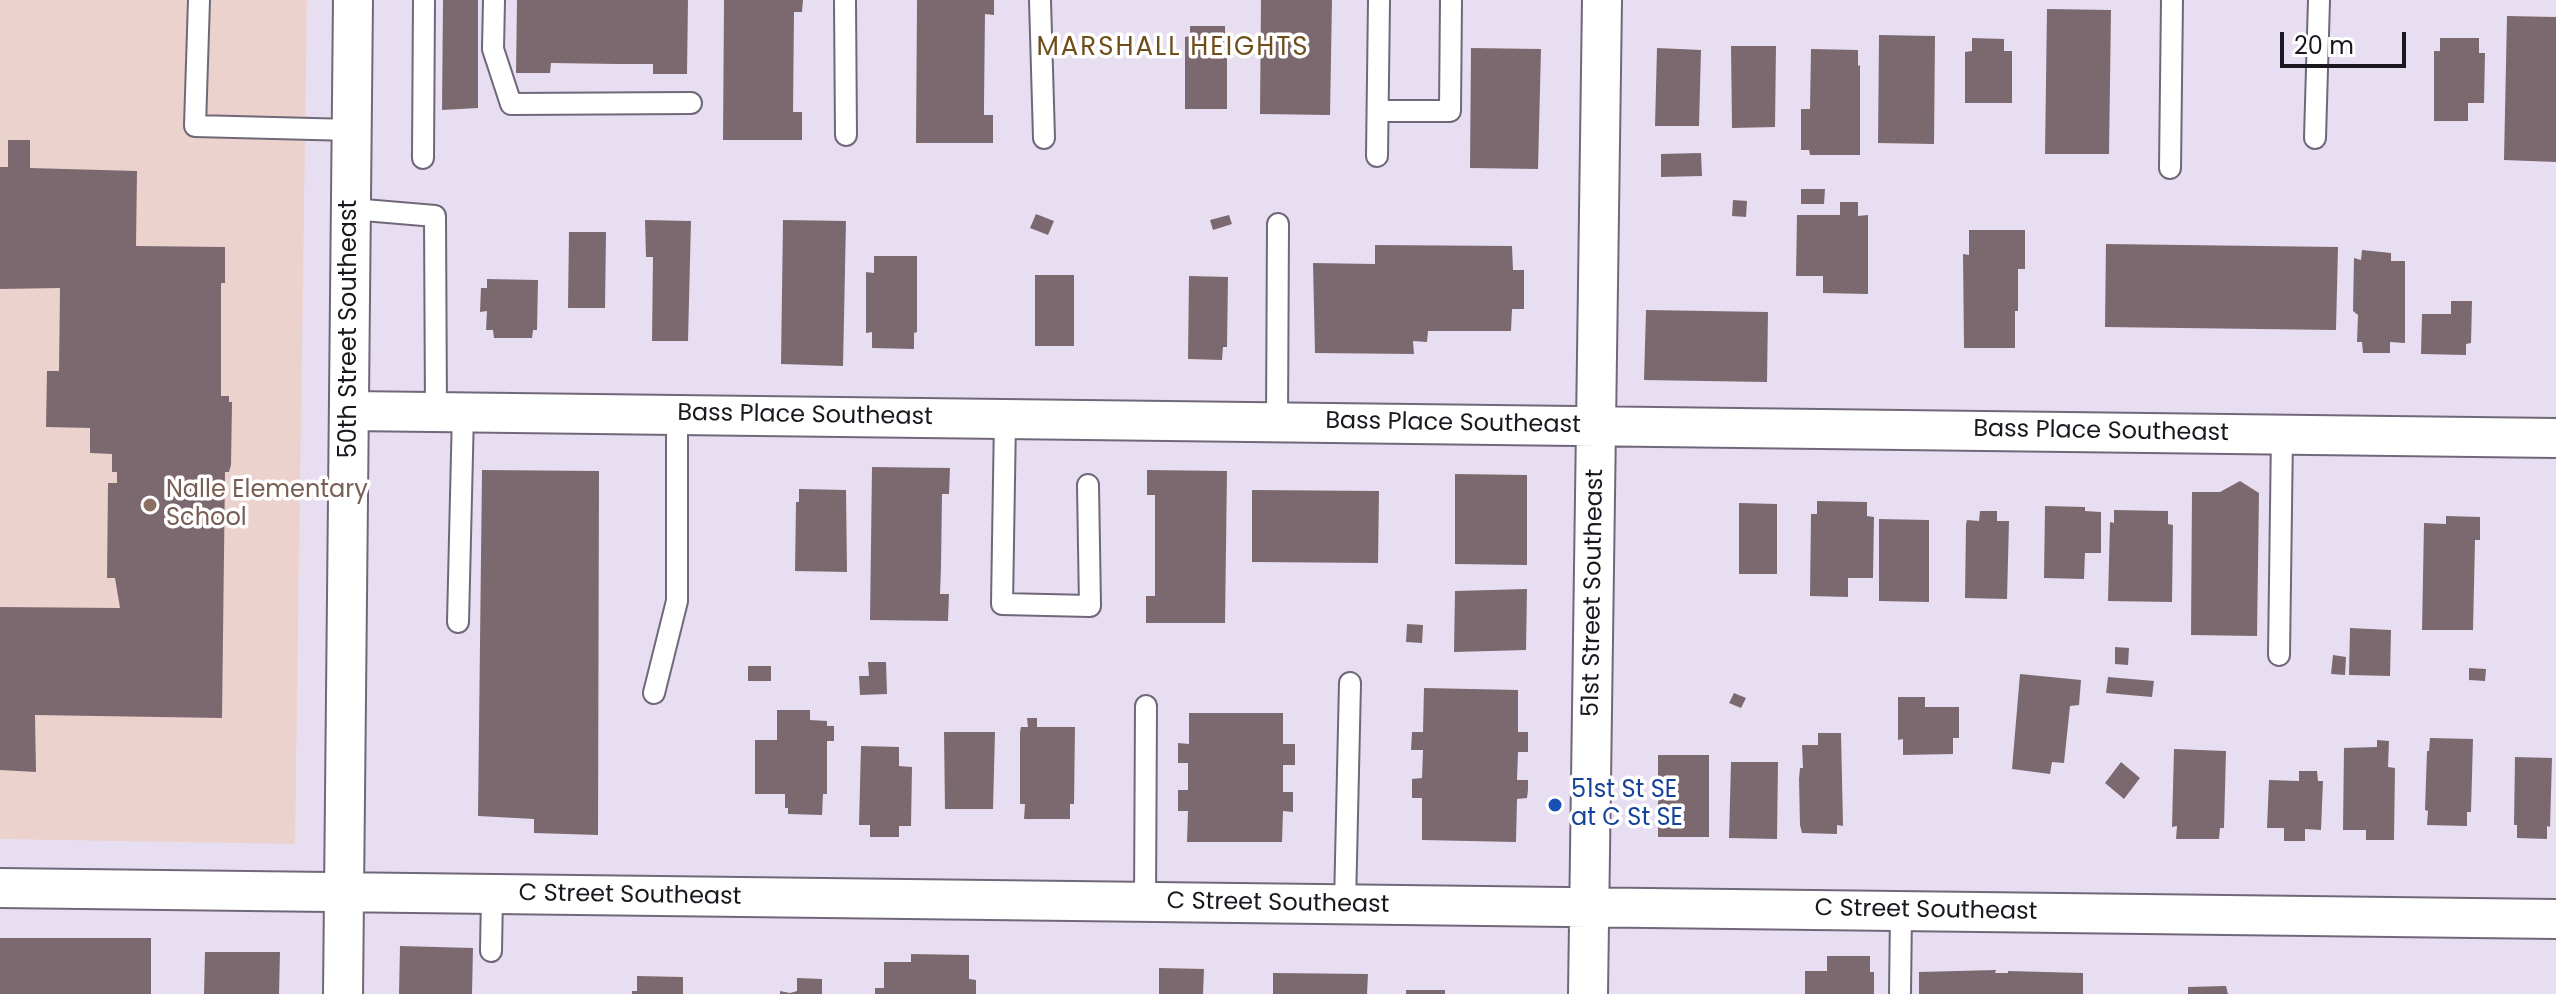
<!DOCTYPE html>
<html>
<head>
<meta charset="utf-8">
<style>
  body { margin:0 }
  #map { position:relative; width:2556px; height:994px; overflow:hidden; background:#e7dff1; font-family:Poppins,sans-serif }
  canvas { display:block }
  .scale { position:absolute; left:2280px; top:32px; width:126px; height:36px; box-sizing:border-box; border:4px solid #1b171e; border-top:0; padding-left:10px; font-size:24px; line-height:28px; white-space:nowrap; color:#1b171e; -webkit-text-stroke:6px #fff; paint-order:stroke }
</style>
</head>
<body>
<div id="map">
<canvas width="2556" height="994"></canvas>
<div class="scale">20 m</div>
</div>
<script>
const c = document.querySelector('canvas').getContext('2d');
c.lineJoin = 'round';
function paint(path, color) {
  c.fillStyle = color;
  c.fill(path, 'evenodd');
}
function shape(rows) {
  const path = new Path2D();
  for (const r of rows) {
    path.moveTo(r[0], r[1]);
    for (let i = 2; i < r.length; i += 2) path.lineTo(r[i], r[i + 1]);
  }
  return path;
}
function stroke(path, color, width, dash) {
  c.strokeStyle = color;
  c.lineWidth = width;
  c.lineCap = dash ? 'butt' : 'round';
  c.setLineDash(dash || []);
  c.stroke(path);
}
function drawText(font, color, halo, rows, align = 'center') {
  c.font = font + ' Poppins,sans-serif';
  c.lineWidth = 7;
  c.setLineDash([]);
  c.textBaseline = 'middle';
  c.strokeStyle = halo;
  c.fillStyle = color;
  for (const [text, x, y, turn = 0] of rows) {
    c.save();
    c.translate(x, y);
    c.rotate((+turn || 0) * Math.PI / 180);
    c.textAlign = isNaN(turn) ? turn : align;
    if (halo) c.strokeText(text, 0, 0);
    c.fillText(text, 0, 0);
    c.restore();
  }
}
paint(shape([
  [0,0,307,0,295,844,0,839]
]), '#ecd2cd');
paint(shape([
  [443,0,478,0,478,108,442,110],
  [517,0,688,0,687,74,653,74,653,64,617,64,551,63,550,73,516,73],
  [724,0,803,0,802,12,794,12,793,112,802,112,802,140,723,140],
  [917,0,994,0,994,15,985,14,984,104,984,115,993,115,993,143,916,143],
  [1261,0,1332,0,1330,115,1260,114],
  [2047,9,2111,10,2109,154,2045,154],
  [2507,16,2556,17,2556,162,2504,160],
  [1190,26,1225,26,1225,37,1227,37,1227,109,1185,109,1185,37,1190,36],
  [1879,35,1935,36,1934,144,1878,143],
  [1972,38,2004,39,2004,51,2012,51,2012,103,1965,103,1965,52,1972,51],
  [2440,38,2479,38,2479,53,2485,53,2484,103,2468,103,2468,121,2434,121,2434,51,2440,51],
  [1731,46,1776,46,1775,127,1732,128],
  [1471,48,1541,49,1538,169,1470,168],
  [1657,48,1701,50,1699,126,1655,126],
  [1811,49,1858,50,1858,66,1860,65,1860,155,1810,155,1809,150,1801,150,1801,109,1810,109],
  [8,140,30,140,30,168,137,171,136,246,225,247,225,283,221,283,221,396,229,396,229,402,232,402,231,465,229,472,225,472,222,718,35,715,36,772,0,770,0,607,120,608,115,578,107,578,108,483,117,483,117,472,112,472,112,454,90,453,90,428,46,427,47,371,59,371,60,288,0,289,0,167,8,167],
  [1701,153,1702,176,1661,177,1661,154],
  [1801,189,1825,189,1824,204,1801,204],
  [1733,200,1747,201,1746,217,1732,216],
  [1840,202,1858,202,1858,216,1868,215,1868,294,1823,293,1823,276,1796,276,1797,215,1840,215],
  [1036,214,1054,221,1048,235,1030,228],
  [1229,215,1232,224,1213,230,1210,220],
  [645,220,691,221,688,341,652,341,653,257,646,257],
  [783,220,846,221,843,366,781,364],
  [1969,230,2025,230,2025,269,2018,269,2018,311,2015,311,2015,348,1964,348,1963,254,1969,255],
  [569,232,606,232,605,308,568,308],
  [2106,244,2338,247,2336,330,2105,327],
  [1375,245,1512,246,1513,270,1524,270,1524,309,1512,309,1511,331,1428,331,1427,342,1413,341,1414,354,1315,353,1313,263,1375,264],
  [2362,250,2391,253,2391,261,2405,261,2405,343,2390,342,2390,353,2363,353,2362,342,2357,342,2358,315,2353,311,2354,258,2361,260],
  [874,256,917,256,917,332,914,333,914,349,872,348,872,332,866,333,866,272,874,273],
  [1035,275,1074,275,1074,346,1035,346],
  [1189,276,1228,277,1227,347,1223,347,1222,360,1188,359],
  [487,279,538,280,537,330,533,330,532,338,494,338,493,330,486,330,487,311,480,312,481,288,487,288],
  [2451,301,2472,301,2471,343,2466,344,2466,355,2421,354,2422,314,2451,314],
  [1646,310,1768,312,1767,382,1644,380],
  [872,467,950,468,949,494,942,494,941,567,940,594,949,594,948,621,870,620],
  [482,470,599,471,598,835,534,833,534,819,478,816],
  [1147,470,1227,471,1225,623,1146,623,1146,596,1155,596,1155,495,1147,495],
  [1455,474,1527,475,1527,565,1455,564],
  [2240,481,2259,493,2257,636,2191,635,2192,492,2220,492],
  [799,489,846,490,847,572,795,571,796,502,799,502],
  [1252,490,1379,491,1378,563,1252,562],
  [1817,501,1867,502,1867,516,1874,517,1873,578,1848,578,1848,597,1810,596,1811,514,1817,514],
  [1739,503,1777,504,1777,574,1739,574],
  [2045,506,2085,507,2085,511,2101,512,2101,553,2085,553,2084,579,2044,578],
  [2114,510,2168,511,2168,524,2173,525,2172,602,2108,601,2110,522,2114,523],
  [1980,511,1997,511,1997,521,2009,521,2007,599,1965,598,1966,524,1967,520,1979,521],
  [2446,516,2480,517,2480,540,2475,540,2473,630,2422,630,2424,523,2446,524],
  [1879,519,1929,520,1929,602,1879,601],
  [1527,589,1526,650,1454,652,1455,591],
  [1407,624,1423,625,1422,643,1406,642],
  [2350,628,2391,630,2390,676,2349,675],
  [2115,647,2129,648,2128,665,2115,664],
  [2333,655,2346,657,2345,675,2331,674],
  [868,662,886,662,887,694,860,695,859,676,869,676],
  [748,666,771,666,771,681,748,681],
  [2469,668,2486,669,2485,681,2469,680],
  [2020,674,2081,680,2079,705,2070,706,2064,763,2052,762,2050,774,2012,769],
  [2108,677,2154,681,2152,697,2106,693],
  [1424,688,1518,690,1518,732,1528,732,1528,752,1518,752,1517,780,1528,780,1528,790,1527,798,1517,799,1516,842,1422,840,1422,798,1412,798,1412,779,1422,778,1423,750,1411,750,1412,732,1423,732],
  [1734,693,1746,698,1741,708,1729,703],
  [1898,697,1925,697,1925,707,1959,707,1959,738,1953,738,1953,754,1903,755,1903,739,1898,740],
  [777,710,810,710,810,720,827,721,827,726,834,726,834,741,827,741,827,794,823,794,822,815,788,814,788,808,785,808,785,794,755,794,755,740,777,740],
  [1189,713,1283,713,1283,744,1295,744,1295,765,1283,765,1283,792,1293,792,1293,812,1283,811,1282,842,1187,842,1188,811,1178,811,1178,790,1188,790,1188,763,1178,763,1178,743,1189,744],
  [1027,718,1037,718,1037,727,1075,727,1074,804,1070,804,1070,819,1024,819,1025,804,1020,804,1020,732,1021,727,1028,727],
  [944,732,995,732,993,809,945,809],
  [1818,733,1841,733,1843,826,1837,825,1837,834,1802,833,1800,825,1799,779,1800,768,1803,768,1802,745,1818,745],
  [2430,738,2473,739,2471,812,2467,812,2467,826,2427,825,2428,811,2425,810,2427,751,2429,751],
  [2377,740,2389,741,2388,767,2395,768,2394,840,2366,840,2366,830,2343,830,2344,748,2377,747],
  [861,746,899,747,899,766,912,767,911,826,899,826,899,837,870,837,870,825,859,825],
  [2174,749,2226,751,2224,828,2220,828,2219,839,2176,839,2177,826,2172,827],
  [1658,755,1709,755,1709,837,1658,837],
  [2515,757,2552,758,2550,827,2547,826,2547,839,2517,838,2517,825,2514,825],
  [1731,762,1778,762,1777,839,1729,838],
  [2121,762,2140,778,2124,799,2105,783],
  [2299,771,2317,771,2318,781,2323,781,2321,830,2305,829,2305,841,2284,841,2284,828,2267,828,2269,780,2299,781],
  [0,938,151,938,151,994,0,994],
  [400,946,473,948,472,994,399,994],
  [205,952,280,952,279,994,204,994],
  [911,954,969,955,969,979,976,980,976,994,875,994,875,988,884,988,884,962,911,962],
  [1827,956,1870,956,1870,972,1874,972,1874,994,1805,994,1805,971,1827,971],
  [1159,968,1204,969,1203,994,1159,994],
  [1996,970,1995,973,2008,973,2008,971,2083,973,2083,994,1919,994,1919,972],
  [1273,973,1368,974,1367,994,1273,994],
  [637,976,683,977,683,994,632,994,632,991,637,991],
  [797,978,822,979,822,994,780,994,780,991,790,993,797,991],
  [2226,986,2228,994,2188,994,2188,987],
  [1406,990,1445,990,1445,994,1406,994]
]), '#7c6970');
const lane = shape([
  [199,0,195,126,352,130],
  [494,0,493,49,511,104,691,103],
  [845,0,846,135],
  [1040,0,1044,138],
  [1378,111,1450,111,1451,0],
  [2315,138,2319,0],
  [1377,156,1379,0],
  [423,158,424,0],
  [2170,168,2172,0],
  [352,209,435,216,436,412],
  [1005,419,1002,604,1090,606,1088,485],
  [1277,422,1278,224],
  [458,622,463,412],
  [2279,655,2282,434],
  [654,693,677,601,677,415],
  [1145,902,1146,706],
  [1345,904,1350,683],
  [491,951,492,895],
  [1900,994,1901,911]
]);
const street = shape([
  [350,411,2556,438],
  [0,888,2556,919],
  [343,994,353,0],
  [1588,994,1602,0]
]);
stroke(lane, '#706878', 24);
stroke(street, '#706878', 42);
stroke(lane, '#fff', 20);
stroke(street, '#fff', 38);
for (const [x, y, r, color] of [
  [150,505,8,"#8d6e63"],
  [1555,805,8,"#1a4fb4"]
]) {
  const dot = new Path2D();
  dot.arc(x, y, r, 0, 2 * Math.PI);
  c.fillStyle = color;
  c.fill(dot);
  stroke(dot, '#fff', 3);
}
drawText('24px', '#1b171e', '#fff', [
  ["50th Street Southeast",350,329,-90],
  ["Bass Place Southeast",805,416,1],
  ["Bass Place Southeast",1453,424,1],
  ["Bass Place Southeast",2101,432,1],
  ["51st Street Southeast",1594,593,-89],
  ["C Street Southeast",630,896,1],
  ["C Street Southeast",1278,904,1],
  ["C Street Southeast",1926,911,1]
]);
drawText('24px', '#785e54', '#fff', [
  ["Nalle Elementary",166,491],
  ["School",166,519]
], 'left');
drawText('24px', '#164399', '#fff', [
  ["51st St SE",1571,791],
  ["at C St SE",1571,819]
], 'left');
c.letterSpacing = '2px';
drawText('26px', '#704e1c', '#fff', [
  ["MARSHALL HEIGHTS",1173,48]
]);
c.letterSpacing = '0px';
</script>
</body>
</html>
